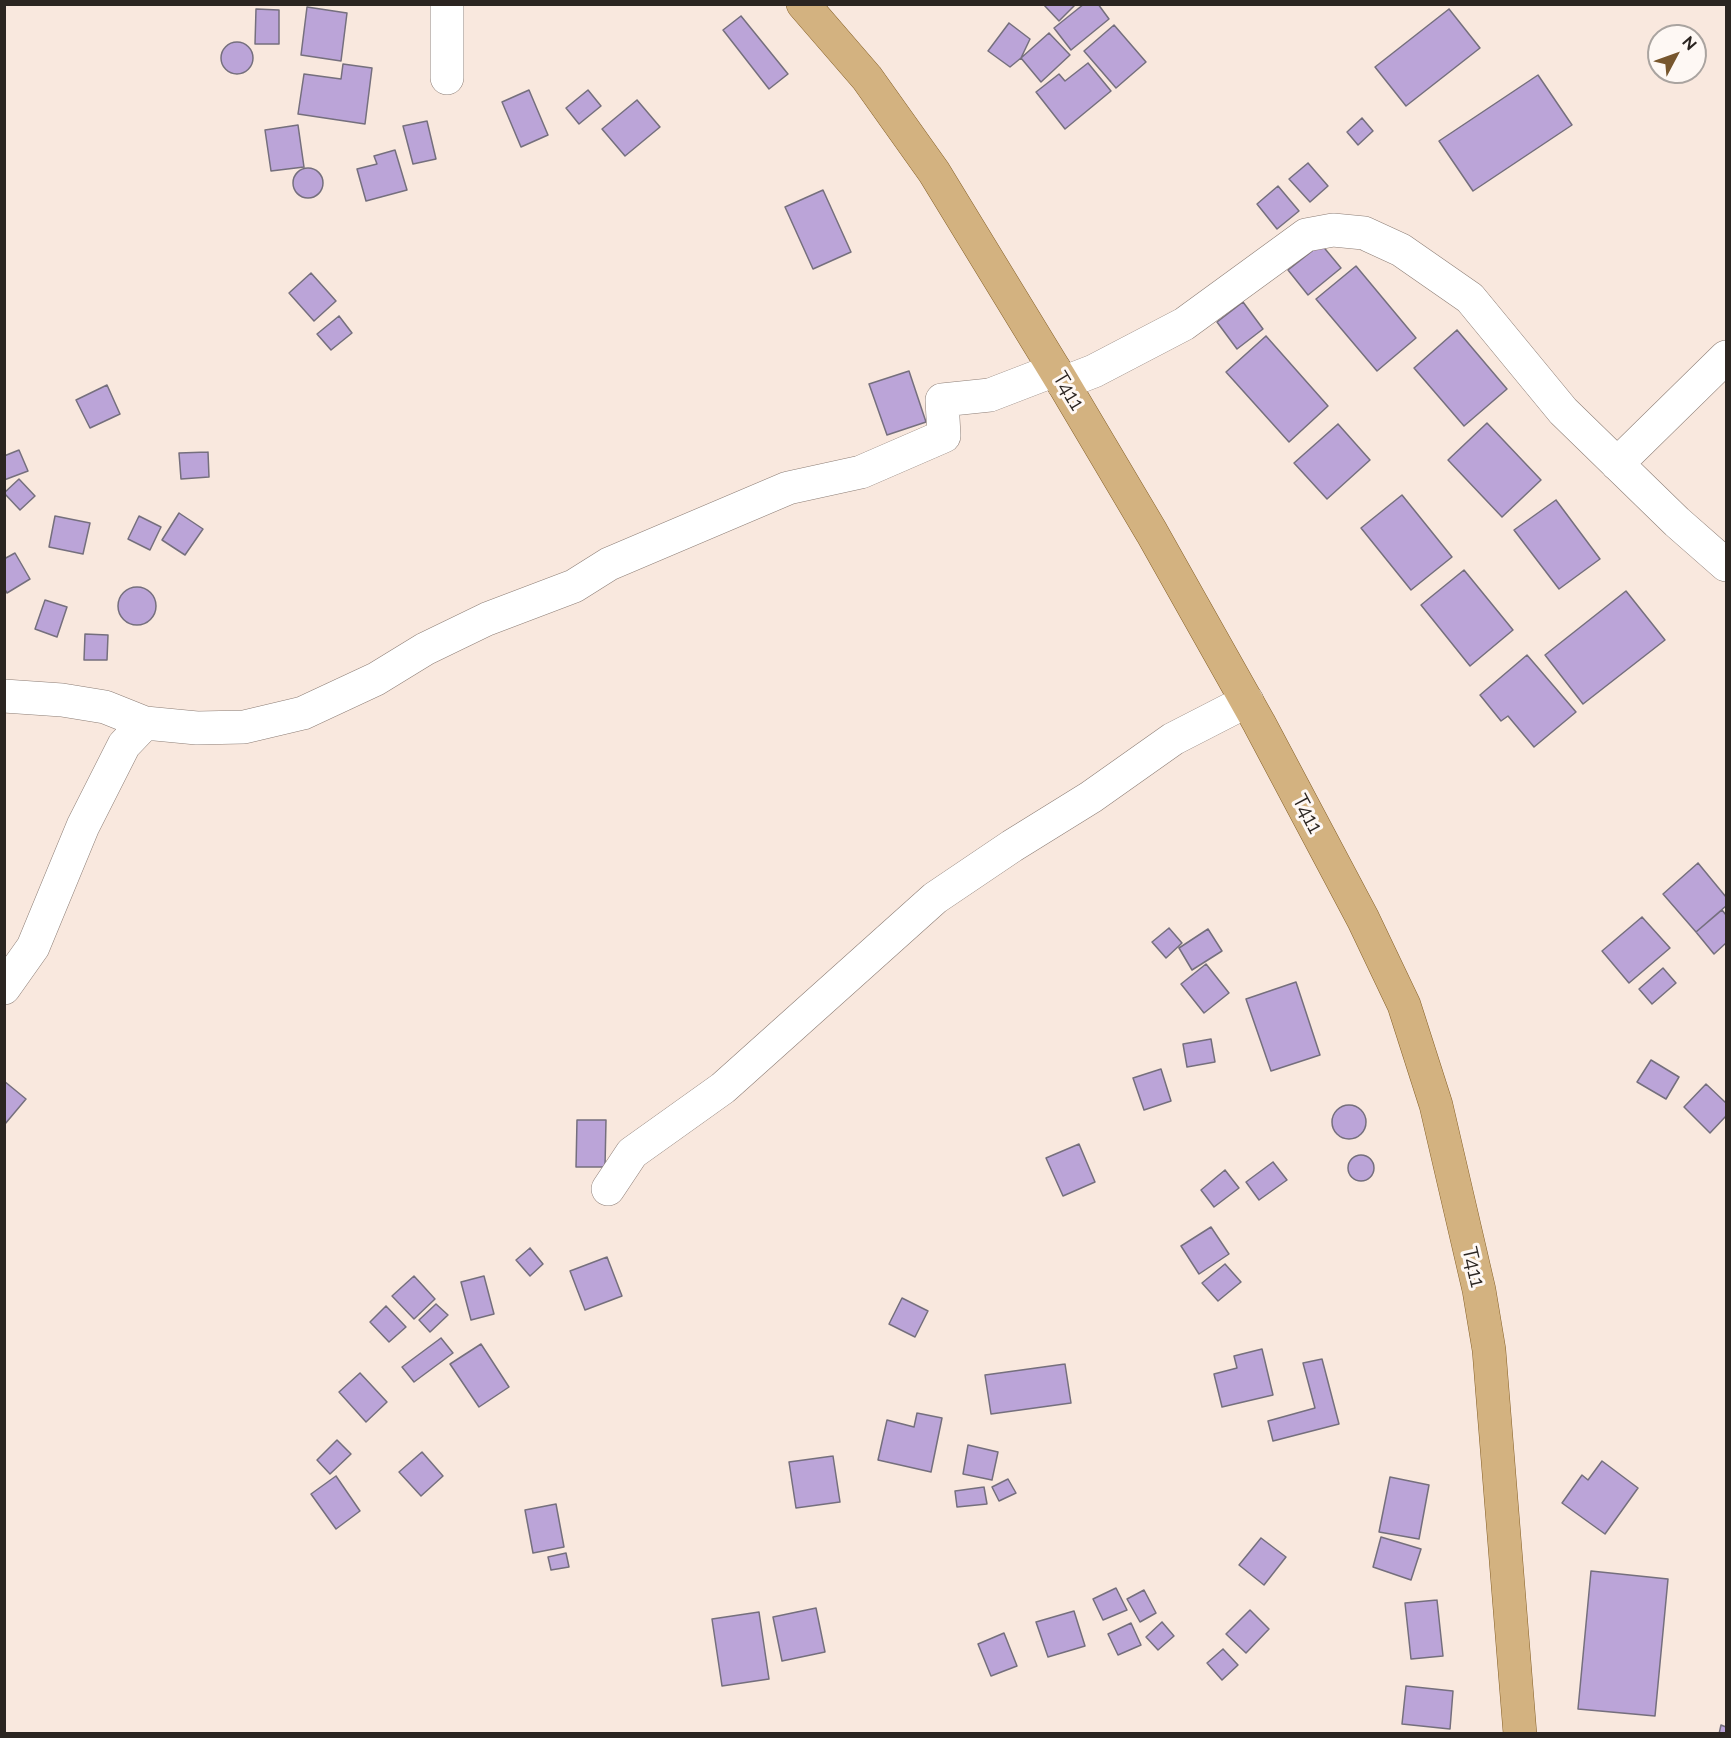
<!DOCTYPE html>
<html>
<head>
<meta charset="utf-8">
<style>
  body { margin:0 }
  #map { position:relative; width:1731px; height:1738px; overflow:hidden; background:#f9e8de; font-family:Raleway,sans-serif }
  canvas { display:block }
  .frame { position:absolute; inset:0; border:6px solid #2b2521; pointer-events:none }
  .north { position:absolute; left:1647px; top:24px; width:60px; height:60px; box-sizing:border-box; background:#fef8f4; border:2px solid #aaa4a0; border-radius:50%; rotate:49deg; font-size:16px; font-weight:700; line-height:24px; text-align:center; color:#2b2521 }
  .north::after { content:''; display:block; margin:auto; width:21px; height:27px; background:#77562d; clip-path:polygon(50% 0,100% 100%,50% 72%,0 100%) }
</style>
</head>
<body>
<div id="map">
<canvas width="1731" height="1738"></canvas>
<div class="frame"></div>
<div class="north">N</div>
</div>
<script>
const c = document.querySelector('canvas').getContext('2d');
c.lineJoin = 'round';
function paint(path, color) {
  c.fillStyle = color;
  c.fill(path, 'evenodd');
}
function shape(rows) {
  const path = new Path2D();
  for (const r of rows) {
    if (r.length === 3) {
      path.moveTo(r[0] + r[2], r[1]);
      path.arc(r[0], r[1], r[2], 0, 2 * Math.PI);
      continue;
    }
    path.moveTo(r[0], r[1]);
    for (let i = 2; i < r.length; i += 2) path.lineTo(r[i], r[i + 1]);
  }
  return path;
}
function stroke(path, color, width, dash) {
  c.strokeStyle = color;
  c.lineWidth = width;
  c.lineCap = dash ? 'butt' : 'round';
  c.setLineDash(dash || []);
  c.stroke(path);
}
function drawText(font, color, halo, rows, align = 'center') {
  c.font = font + ' Raleway,sans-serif';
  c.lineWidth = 6;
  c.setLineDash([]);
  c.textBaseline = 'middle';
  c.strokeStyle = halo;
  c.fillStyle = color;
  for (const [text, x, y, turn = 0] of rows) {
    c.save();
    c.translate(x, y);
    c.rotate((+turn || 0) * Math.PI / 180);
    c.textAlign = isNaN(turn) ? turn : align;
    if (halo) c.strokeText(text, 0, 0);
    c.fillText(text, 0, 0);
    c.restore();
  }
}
const building = shape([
  [1043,4,1076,4,1059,21,1043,4],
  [1084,4,1098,4,1109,19,1071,50,1054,28,1084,4],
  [307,7,347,13,341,61,301,55,307,7],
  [256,9,279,10,279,44,255,44,256,9],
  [1449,9,1480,48,1406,106,1375,67,1449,9],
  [741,16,788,74,769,89,723,30,741,16],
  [1009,23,1030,39,1021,58,1010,67,988,51,1009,23],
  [1114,25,1146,62,1116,88,1084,51,1114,25],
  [1049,33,1070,55,1041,82,1021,58,1049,33],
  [237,58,16],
  [1088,63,1111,91,1065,129,1036,92,1059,74,1065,81,1088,63],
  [343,64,372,68,365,124,298,114,304,74,341,79,343,64],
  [1538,75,1572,125,1473,191,1439,141,1538,75],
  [529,90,548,135,521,147,502,102,529,90],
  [588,90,601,106,579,124,566,108,588,90],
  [637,100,660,127,625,156,602,129,637,100],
  [1362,118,1373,131,1358,145,1347,132,1362,118],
  [427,121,436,159,413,164,403,126,427,121],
  [298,125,304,167,271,171,265,130,298,125],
  [395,150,407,190,366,201,357,169,377,164,374,156,395,150],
  [1308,163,1328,186,1310,202,1289,179,1308,163],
  [308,183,15],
  [1278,186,1299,211,1277,229,1257,204,1278,186],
  [823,190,851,252,813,269,785,207,823,190],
  [1321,244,1341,268,1308,295,1288,270,1321,244],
  [1356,266,1416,338,1377,371,1316,299,1356,266],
  [311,273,336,301,314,321,289,293,311,273],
  [1243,302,1263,329,1237,349,1217,322,1243,302],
  [339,316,352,333,331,350,317,334,339,316],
  [1457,330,1507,389,1464,426,1414,368,1457,330],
  [1266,336,1328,406,1289,442,1226,372,1266,336],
  [909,371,926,422,887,435,869,384,909,371],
  [107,385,120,414,90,428,76,400,107,385],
  [1487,423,1541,480,1502,517,1448,460,1487,423],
  [1338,424,1370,460,1327,499,1294,463,1338,424],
  [19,450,28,471,4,480,4,456,19,450],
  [208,452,209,477,181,479,179,453,208,452],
  [19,479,35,496,20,510,4,493,19,479],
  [1402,495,1452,557,1411,590,1361,528,1402,495],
  [1556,500,1600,559,1559,589,1514,530,1556,500],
  [179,513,203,529,185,555,162,540,179,513],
  [55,516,90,523,83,554,49,547,55,516],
  [139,516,161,527,150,550,128,539,139,516],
  [15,553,30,579,7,593,4,588,4,559,15,553],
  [1464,570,1513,630,1470,666,1421,605,1464,570],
  [137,606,19],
  [1626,591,1665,640,1583,704,1545,655,1626,591],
  [45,600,67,607,57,637,35,629,45,600],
  [85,634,108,635,107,660,84,660,85,634],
  [1527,655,1576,712,1534,747,1508,716,1501,721,1480,695,1527,655],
  [1698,863,1726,897,1726,906,1696,932,1663,894,1698,863],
  [1722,910,1726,915,1726,943,1714,954,1696,932,1722,910],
  [1642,917,1670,948,1629,983,1602,951,1642,917],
  [1169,928,1182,943,1166,958,1152,942,1169,928],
  [1208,929,1222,951,1192,970,1179,948,1208,929],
  [1206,964,1229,993,1204,1013,1181,984,1206,964],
  [1663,968,1676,983,1652,1004,1639,989,1663,968],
  [1296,982,1320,1055,1271,1071,1246,999,1296,982],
  [1211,1039,1215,1062,1187,1067,1183,1044,1211,1039],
  [1651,1060,1679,1077,1666,1099,1637,1082,1651,1060],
  [1161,1069,1171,1101,1144,1110,1133,1078,1161,1069],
  [4,1081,26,1099,5,1124,4,1123,4,1081],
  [1706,1084,1726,1103,1726,1116,1710,1133,1684,1107,1706,1084],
  [1349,1122,17],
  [577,1120,606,1120,605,1167,576,1167,577,1120],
  [1079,1144,1095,1182,1063,1196,1046,1158,1079,1144],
  [1361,1168,13],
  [1273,1162,1287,1180,1259,1200,1246,1182,1273,1162],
  [1225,1170,1239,1188,1214,1207,1201,1190,1225,1170],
  [1211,1227,1229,1254,1199,1274,1181,1246,1211,1227],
  [530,1248,543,1264,530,1276,516,1260,530,1248],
  [607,1257,622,1296,585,1310,570,1271,607,1257],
  [1225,1264,1241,1282,1218,1301,1202,1283,1225,1264],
  [414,1276,435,1299,414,1319,392,1296,414,1276],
  [484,1276,494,1314,471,1320,461,1282,484,1276],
  [902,1298,928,1311,915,1337,889,1324,902,1298],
  [436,1304,448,1315,430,1332,419,1320,436,1304],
  [386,1306,406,1327,389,1342,370,1322,386,1306],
  [441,1338,453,1353,414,1382,402,1367,441,1338],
  [481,1344,509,1387,479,1407,450,1364,481,1344],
  [1262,1349,1273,1395,1222,1407,1214,1374,1237,1368,1234,1356,1262,1349],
  [1322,1359,1339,1424,1273,1441,1268,1421,1315,1408,1303,1363,1322,1359],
  [1065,1364,1071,1403,991,1414,985,1375,1065,1364],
  [360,1373,387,1402,366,1422,339,1392,360,1373],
  [917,1413,942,1418,931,1472,878,1460,887,1420,914,1427,917,1413],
  [337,1440,351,1454,330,1474,317,1460,337,1440],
  [968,1445,998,1452,992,1480,963,1474,968,1445],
  [422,1452,443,1476,421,1496,399,1472,422,1452],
  [833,1456,840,1502,796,1508,789,1462,833,1456],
  [1602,1461,1638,1488,1605,1534,1562,1503,1582,1475,1588,1480,1602,1461],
  [336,1476,360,1511,336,1529,311,1494,336,1476],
  [1390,1477,1429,1485,1419,1539,1379,1532,1390,1477],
  [1008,1479,1016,1493,999,1501,992,1487,1008,1479],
  [984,1487,987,1504,957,1507,955,1491,984,1487],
  [556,1504,564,1547,533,1553,525,1510,556,1504],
  [1381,1537,1421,1549,1411,1580,1373,1567,1381,1537],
  [1261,1538,1286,1557,1264,1585,1239,1565,1261,1538],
  [566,1553,569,1567,551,1570,548,1557,566,1553],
  [1591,1571,1668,1579,1655,1716,1578,1709,1591,1571],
  [1116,1588,1127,1610,1103,1620,1093,1599,1116,1588],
  [1144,1590,1156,1613,1140,1622,1127,1599,1144,1590],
  [1437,1600,1443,1656,1411,1659,1405,1603,1437,1600],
  [816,1608,825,1652,782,1661,773,1617,816,1608],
  [1250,1610,1269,1629,1246,1653,1226,1634,1250,1610],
  [1074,1611,1085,1646,1048,1657,1036,1622,1074,1611],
  [759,1612,769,1679,722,1686,712,1619,759,1612],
  [1162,1622,1174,1636,1158,1650,1146,1637,1162,1622],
  [1131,1623,1141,1645,1118,1655,1108,1634,1131,1623],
  [1004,1633,1017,1666,991,1676,978,1644,1004,1633],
  [1223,1649,1238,1665,1222,1680,1207,1663,1223,1649],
  [1406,1686,1453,1691,1450,1729,1402,1724,1406,1686],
  [1721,1725,1726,1727,1726,1734,1719,1734,1721,1725]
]);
paint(building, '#bba4d8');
stroke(building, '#756f7d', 1.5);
const minor = shape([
  [447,4,447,78],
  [1063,383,1094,371,1184,324,1306,235,1333,230,1364,233,1401,250,1470,298,1563,411,1677,522,1726,565],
  [1617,464,1726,357],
  [4,696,62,700,105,707,145,723,197,728,244,727,303,713,376,679,425,649,487,619,574,586,609,564,788,488,861,472,944,436,942,400,990,395,1055,370],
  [4,988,33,947,83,826,124,745,145,723],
  [608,1189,632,1153,723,1088,935,898,1012,846,1091,797,1173,739,1247,701]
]);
const major = shape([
  [803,4,867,78,934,172,1063,383,1152,533,1259,723,1363,919,1404,1005,1436,1105,1479,1290,1489,1350,1520,1734]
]);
stroke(minor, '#8c7d75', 34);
stroke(major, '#856028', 34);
stroke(minor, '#fff', 33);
stroke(major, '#d3b280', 33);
drawText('21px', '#2b2521', '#fef8f4', [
  ["T411",1068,391,59],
  ["T411",1307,814,62],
  ["T411",1473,1267,77]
]);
</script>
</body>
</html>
